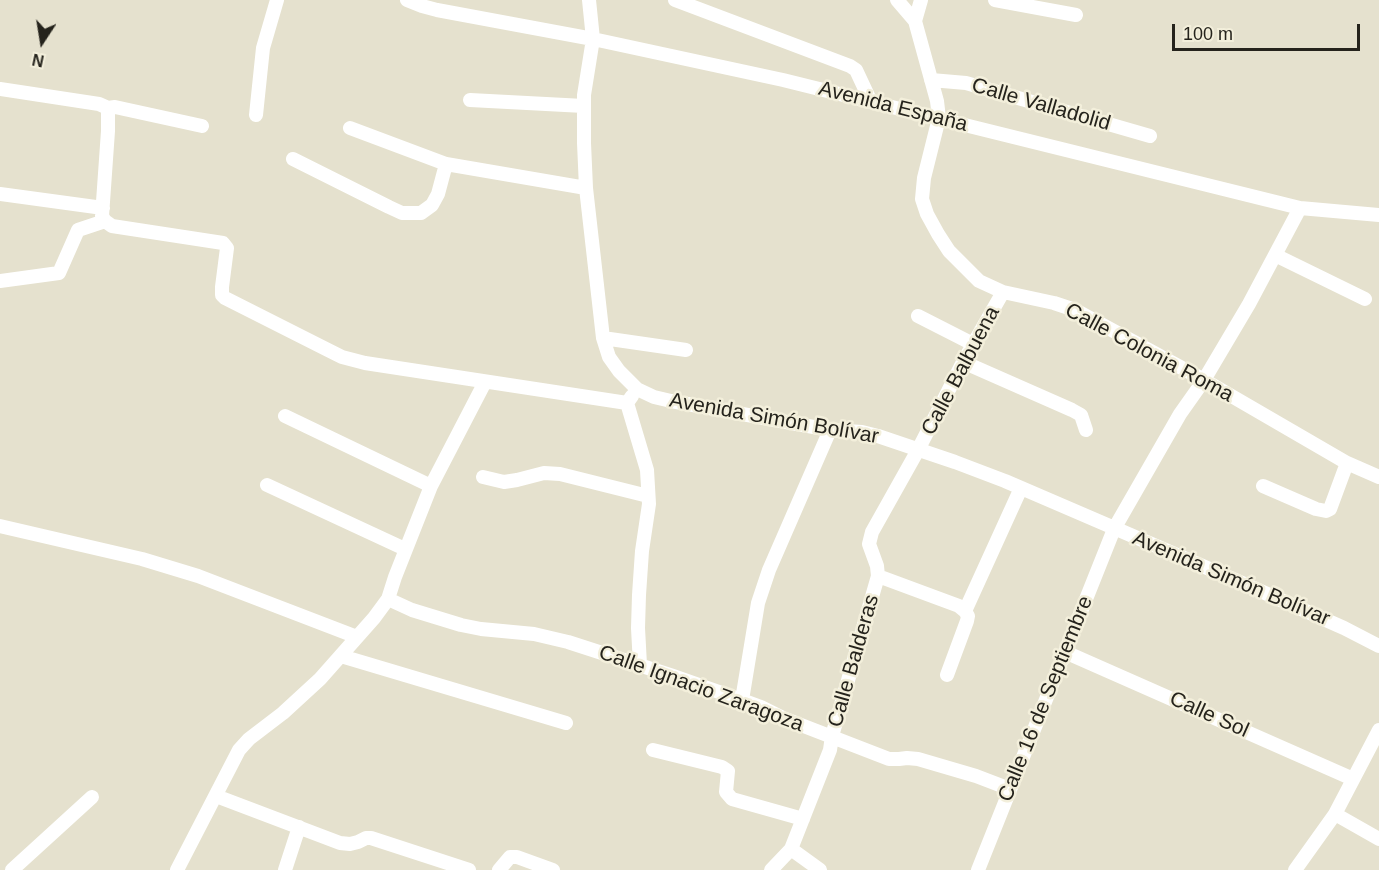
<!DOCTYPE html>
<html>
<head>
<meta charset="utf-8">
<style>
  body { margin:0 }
  #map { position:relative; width:1379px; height:870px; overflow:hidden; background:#e5e1ce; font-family:Arial,sans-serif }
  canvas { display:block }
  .north { position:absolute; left:12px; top:12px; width:60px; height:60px; -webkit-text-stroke:4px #f3efdb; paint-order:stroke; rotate:192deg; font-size:16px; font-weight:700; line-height:24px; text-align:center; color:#25231c }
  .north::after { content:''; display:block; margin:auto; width:21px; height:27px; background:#25231c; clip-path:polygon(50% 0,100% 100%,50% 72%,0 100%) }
  .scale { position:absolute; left:1172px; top:24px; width:188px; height:27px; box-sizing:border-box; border:3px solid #25231c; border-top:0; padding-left:8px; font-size:18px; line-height:21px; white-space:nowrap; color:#25231c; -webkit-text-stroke:4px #f3efdb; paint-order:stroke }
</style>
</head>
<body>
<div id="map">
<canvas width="1379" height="870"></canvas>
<div class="north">N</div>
<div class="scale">100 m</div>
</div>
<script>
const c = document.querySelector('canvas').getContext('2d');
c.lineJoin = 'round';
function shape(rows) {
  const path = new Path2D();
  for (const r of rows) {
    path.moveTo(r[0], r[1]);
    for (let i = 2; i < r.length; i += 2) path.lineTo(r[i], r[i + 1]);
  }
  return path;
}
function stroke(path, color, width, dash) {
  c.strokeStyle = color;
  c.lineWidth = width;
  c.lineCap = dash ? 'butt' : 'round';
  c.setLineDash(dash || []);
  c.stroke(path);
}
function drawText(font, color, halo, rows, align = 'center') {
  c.font = font + ' Arial,sans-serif';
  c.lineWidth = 5;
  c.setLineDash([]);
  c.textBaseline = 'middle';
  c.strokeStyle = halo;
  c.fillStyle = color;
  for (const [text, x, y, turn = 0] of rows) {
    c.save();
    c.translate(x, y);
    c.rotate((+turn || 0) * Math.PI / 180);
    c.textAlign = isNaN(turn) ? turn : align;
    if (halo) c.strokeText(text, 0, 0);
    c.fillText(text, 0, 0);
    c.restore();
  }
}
stroke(shape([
  [407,0,422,6,437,10,593,39,783,80,1300,208,1379,215],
  [589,0,593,39,584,95,584,143,586,188,603,338,609,357,619,371,637,389,654,397,671,401,830,430,862,432,878,436,955,462,1005,481,1256,589,1344,628,1379,646],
  [675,0,850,66,856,70,871,102],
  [897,0,915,21,937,101,939,118,924,178,922,199,927,214,938,234,949,251,979,281,1003,292,1054,303,1075,310,1204,380,1347,463,1379,477],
  [995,0,1076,15],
  [915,21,921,0],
  [931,80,966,83,1150,136],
  [0,89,99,104,108,108,108,131,102,216,105,221,112,226,223,243,227,248,222,287,222,295,225,298,328,350,342,357,365,363,627,403],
  [470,100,584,106],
  [108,108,115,107,202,126],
  [256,115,263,48,277,0],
  [350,128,446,164,586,188],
  [293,159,389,207,402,213,421,213,432,205,438,194,446,164],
  [0,194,103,208],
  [1275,255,1365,299],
  [0,281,59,273,78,230,105,221],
  [918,316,973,344],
  [603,338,686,350],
  [963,362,1072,410,1081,415,1086,430],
  [632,396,627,403,647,470,649,504,642,551,639,595,638,628,640,665],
  [285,416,431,486],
  [483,477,504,482,517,480,544,473,560,474,648,496],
  [267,485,405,549],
  [1263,486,1316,509,1326,511,1330,509,1347,463],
  [0,526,142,559,198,576,357,637],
  [878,576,959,606,965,611,968,616,967,621,947,675],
  [388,599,412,610,461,625,481,629,534,634,568,642,673,676,742,700,761,707,783,718,889,759,899,759,907,758,918,759,976,776,1010,789],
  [965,611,1021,488],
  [1065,652,1353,779],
  [341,656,566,723],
  [742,700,758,603,769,570,830,430],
  [653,750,722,767,728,771,726,792,732,799,803,819],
  [216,796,340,843,350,844,358,842,366,838,371,838,469,870],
  [1335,814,1379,839],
  [791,849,820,870],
  [12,870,92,797],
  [177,870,239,750,249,739,283,713,320,679,374,618,388,599,395,577,431,486,485,382],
  [285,870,299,827],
  [499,870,510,857,517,857,553,870],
  [771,870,791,849,830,750,832,736,878,576,877,566,869,544,872,532,918,450,963,362,1003,292],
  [978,870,1114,529,1180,414,1204,380,1249,304,1300,208],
  [1295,870,1335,814,1379,730]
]), '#fff', 14);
drawText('21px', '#25231c', '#f3efdb', [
  ["Calle Valladolid",1041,105,16],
  ["Avenida España",893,107,14],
  ["Calle Colonia Roma",1149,353,28],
  ["Calle Balbuena",961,371,-62],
  ["Avenida Simón Bolívar",774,419,10],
  ["Avenida Simón Bolívar",1231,579,23],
  ["Calle Balderas",854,661,-74],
  ["Calle Ignacio Zaragoza",701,689,20],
  ["Calle 16 de Septiembre",1046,699,-68],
  ["Calle Sol",1209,715,24]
]);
</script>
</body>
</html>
